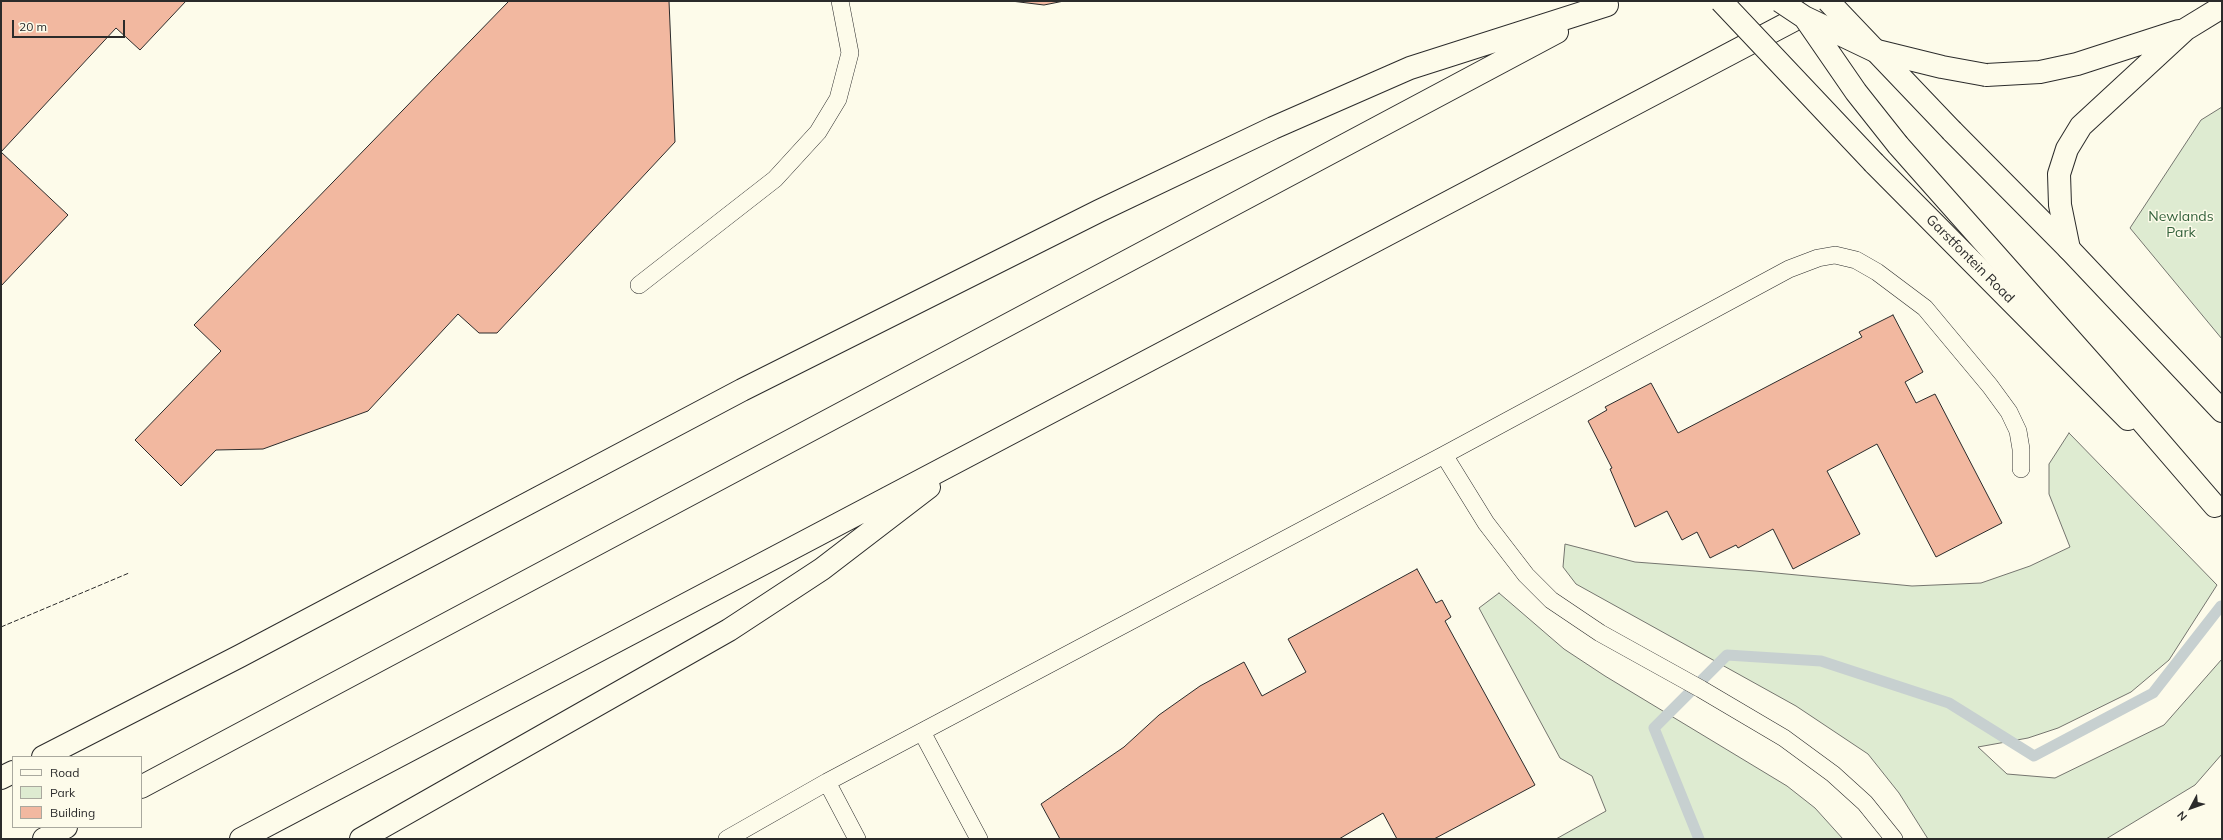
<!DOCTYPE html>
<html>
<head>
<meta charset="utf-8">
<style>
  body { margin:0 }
  #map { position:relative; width:2223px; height:840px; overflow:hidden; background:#fdfbea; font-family:Mulish,sans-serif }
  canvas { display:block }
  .frame { position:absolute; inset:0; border:2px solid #2b2b2b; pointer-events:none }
  .legend { position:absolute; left:12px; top:756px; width:130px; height:72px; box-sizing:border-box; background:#fdfbea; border:1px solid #a9a89e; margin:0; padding:5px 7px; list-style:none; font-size:12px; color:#2b2b2b }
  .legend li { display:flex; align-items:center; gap:8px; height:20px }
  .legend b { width:20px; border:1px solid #a9a89e }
  .north { position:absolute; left:2171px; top:788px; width:40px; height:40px; -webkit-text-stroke:3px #fdfbea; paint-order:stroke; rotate:229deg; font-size:11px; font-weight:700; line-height:16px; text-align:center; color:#2b2b2b }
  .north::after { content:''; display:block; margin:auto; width:14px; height:18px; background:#2b2b2b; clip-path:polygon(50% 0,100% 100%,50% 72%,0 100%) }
  .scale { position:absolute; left:12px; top:20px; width:113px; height:18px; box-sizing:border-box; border:2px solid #2b2b2b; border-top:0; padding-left:5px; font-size:12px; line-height:14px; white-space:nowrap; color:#2b2b2b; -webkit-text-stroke:3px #fdfbea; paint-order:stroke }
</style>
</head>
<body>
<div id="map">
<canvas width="2223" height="840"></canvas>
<div class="frame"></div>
<ul class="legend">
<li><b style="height:5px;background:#fdfbea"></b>Road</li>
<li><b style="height:11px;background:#deebd1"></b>Park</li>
<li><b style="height:11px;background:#f2b8a0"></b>Building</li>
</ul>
<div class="north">N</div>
<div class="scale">20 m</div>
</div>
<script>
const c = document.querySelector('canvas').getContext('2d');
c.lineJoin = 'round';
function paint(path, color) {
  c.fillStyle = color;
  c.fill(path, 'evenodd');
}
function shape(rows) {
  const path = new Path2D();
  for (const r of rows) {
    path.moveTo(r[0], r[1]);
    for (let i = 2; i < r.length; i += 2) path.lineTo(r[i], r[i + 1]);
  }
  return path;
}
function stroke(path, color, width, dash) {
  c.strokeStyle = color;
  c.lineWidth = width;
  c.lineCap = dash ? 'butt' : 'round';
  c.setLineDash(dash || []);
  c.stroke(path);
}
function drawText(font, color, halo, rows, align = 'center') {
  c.font = font + ' Mulish,sans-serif';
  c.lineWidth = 3;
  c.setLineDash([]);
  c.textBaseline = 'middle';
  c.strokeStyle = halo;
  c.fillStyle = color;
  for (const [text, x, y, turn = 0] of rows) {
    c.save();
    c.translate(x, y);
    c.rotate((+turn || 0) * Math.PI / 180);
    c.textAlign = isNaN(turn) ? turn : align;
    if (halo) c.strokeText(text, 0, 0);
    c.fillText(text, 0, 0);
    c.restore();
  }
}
const green = shape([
  [2222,107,2222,339,2130,228,2201,120,2222,107],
  [2069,433,2217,585,2169,660,2131,692,2058,728,2028,738,1978,747,2007,774,2055,778,2164,725,2222,659,2222,754,2195,785,2106,839,1928,839,1899,793,1868,754,1796,706,1576,584,1563,567,1565,544,1635,562,1755,571,1912,586,1981,583,2030,566,2070,547,2049,494,2049,464,2069,433],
  [1499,593,1564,649,1605,676,1787,786,1815,808,1843,839,1556,839,1606,811,1592,776,1560,758,1479,608,1499,593]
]);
paint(green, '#deebd1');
stroke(green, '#74746e', 1);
stroke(shape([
  [1699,839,1654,728,1727,655,1821,661,1949,703,2034,756,2153,693,2221,606]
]), '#c7d0d0', 11);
const building = shape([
  [1,1,186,1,140,50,116,28,1,152,1,1],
  [509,1,669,1,675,142,497,333,479,333,458,314,368,411,263,449,216,450,181,486,135,440,221,351,194,325,509,1],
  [1011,1,1064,1,1044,5,1011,1],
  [1,152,68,215,1,286,1,152],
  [1893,315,1923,372,1905,382,1916,403,1935,394,2002,523,1936,557,1877,444,1827,471,1860,534,1793,569,1773,529,1738,548,1736,545,1710,558,1697,532,1682,540,1667,511,1635,527,1610,469,1612,468,1588,421,1607,410,1605,407,1651,383,1678,433,1862,337,1859,332,1893,315],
  [1417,569,1436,603,1442,600,1451,617,1445,621,1535,785,1434,839,1397,839,1383,813,1339,839,1060,839,1041,804,1124,747,1159,715,1200,686,1244,662,1262,696,1306,672,1288,639,1417,569]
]);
paint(building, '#f2b8a0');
stroke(building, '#2b2b2b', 1);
const service = shape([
  [639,285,775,179,818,132,838,99,850,53,840,1],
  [1444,455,1486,523,1526,575,1551,600,1600,633,1701,689,1784,738,1833,774,1865,803,1894,839],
  [922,732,979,839],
  [827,782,857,839],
  [727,839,827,782,1444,455,1789,269,1818,258,1835,255,1856,260,1877,272,1925,308,1990,386,2009,412,2018,431,2021,449,2021,469]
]);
const secondary = shape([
  [1952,131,2069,249,2222,411],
  [1874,163,2128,419]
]);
const motorway = shape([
  [1986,75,2040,72,2077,64,2179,31],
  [1898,145,2102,375,2215,506],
  [2069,249,2060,205,2059,174,2067,149,2081,126,2186,29,2222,7],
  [43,757,240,656,742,390,1099,211,1273,128,1410,68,1607,5],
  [1,778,13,772],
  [141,787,1557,32],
  [44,839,66,827],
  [241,839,1830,1],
  [361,839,729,630,822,569,929,487]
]);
stroke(service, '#2b2b2b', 18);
stroke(secondary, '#2b2b2b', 24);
stroke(motorway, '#2b2b2b', 24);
stroke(service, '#fdfbea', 17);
stroke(secondary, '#fdfbea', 22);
stroke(motorway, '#fdfbea', 22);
const secondaryBridge = shape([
  [1721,1,1874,163],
  [1828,1,1952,131]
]);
const motorwayBridge = shape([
  [1780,1,1804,17,1873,50,1942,67,1986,75],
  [1805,18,1856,92,1898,145]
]);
stroke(secondaryBridge, '#2b2b2b', 24, []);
stroke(motorwayBridge, '#2b2b2b', 24, []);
stroke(secondaryBridge, '#fdfbea', 22);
stroke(motorwayBridge, '#fdfbea', 22);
stroke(shape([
  [1,627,129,573]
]), '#2b2b2b', 1, [5, 2]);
drawText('14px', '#34623c', '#fdfbea', [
  ["Newlands",2181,217],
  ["Park",2181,233]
]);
drawText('14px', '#2b2b2b', '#fdfbea', [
  ["Garstfontein Road",1970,259,45]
]);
</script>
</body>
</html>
